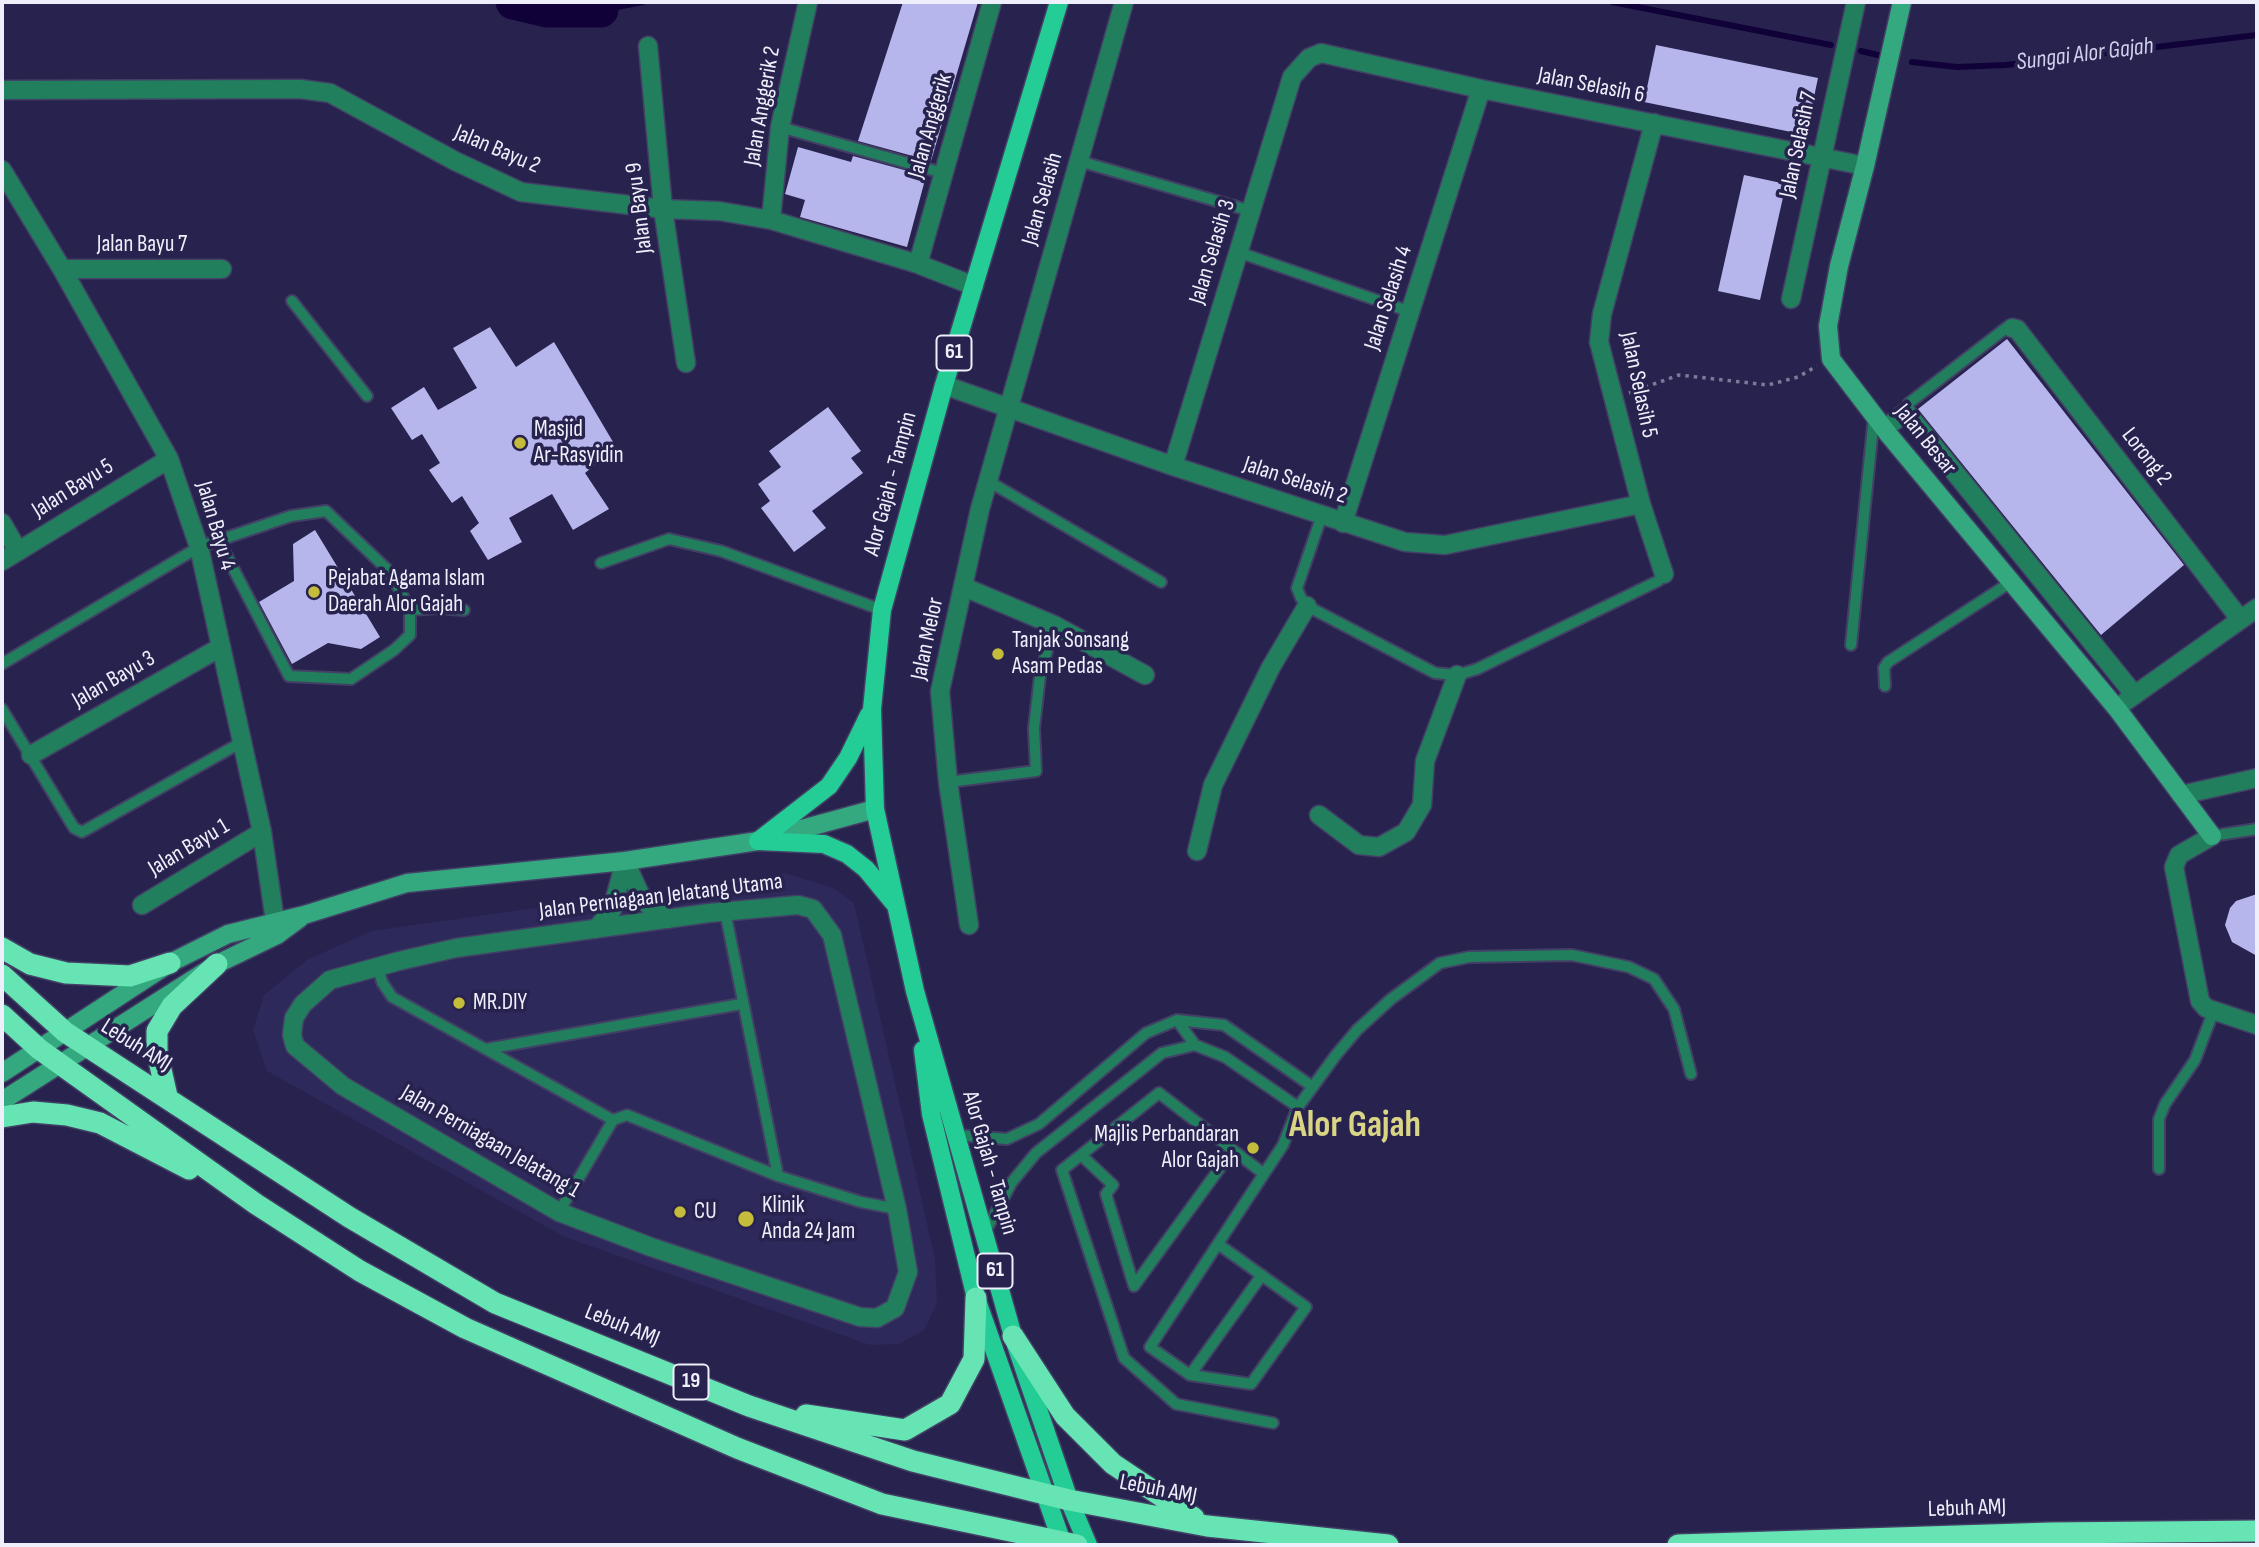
<!DOCTYPE html>
<html>
<head>
<meta charset="utf-8">
<style>
  body { margin:0 }
  #map { position:relative; width:2259px; height:1547px; overflow:hidden; background:#27234e; font-family:"Sofia Sans Condensed",sans-serif }
  canvas { display:block }
  .frame { position:absolute; inset:0; border:4px solid #efeffb; pointer-events:none }
</style>
</head>
<body>
<div id="map">
<canvas width="2259" height="1547"></canvas>
<div class="frame"></div>
</div>
<script>
const c = document.querySelector('canvas').getContext('2d');
c.lineJoin = 'round';
function paint(path, color) {
  c.fillStyle = color;
  c.fill(path, 'evenodd');
}
function shape(rows) {
  const path = new Path2D();
  for (const r of rows) {
    path.moveTo(r[0], r[1]);
    for (let i = 2; i < r.length; i += 2) path.lineTo(r[i], r[i + 1]);
  }
  return path;
}
function stroke(path, color, width, dash) {
  c.strokeStyle = color;
  c.lineWidth = width;
  c.lineCap = dash ? 'butt' : 'round';
  c.setLineDash(dash || []);
  c.stroke(path);
}
function drawText(font, color, halo, rows, align = 'center') {
  c.font = font + ' "Sofia Sans Condensed",sans-serif';
  c.lineWidth = 7;
  c.setLineDash([]);
  c.textBaseline = 'middle';
  c.strokeStyle = halo;
  c.fillStyle = color;
  for (const [text, x, y, turn = 0] of rows) {
    c.save();
    c.translate(x, y);
    c.rotate((+turn || 0) * Math.PI / 180);
    c.textAlign = isNaN(turn) ? turn : align;
    if (halo) c.strokeText(text, 0, 0);
    c.fillText(text, 0, 0);
    c.restore();
  }
}
paint(shape([
  [785,873,833,888,854,903,935,1259,937,1303,924,1330,899,1344,870,1345,565,1237,267,1071,253,1030,264,995,307,960,371,931]
]), '#2e295b');
stroke(shape([
  [1612,2,1831,45],
  [601,10,643,2],
  [1861,51,1878,55],
  [1912,62,1957,67,2006,65,2257,35]
]), '#100238', 6);
stroke(shape([
  [513,2,547,10,601,10]
]), '#100238', 35);
paint(shape([
  [903,2,978,2,931,161,858,141],
  [1656,45,1818,78,1806,135,1644,102],
  [798,147,851,162,853,156,926,176,907,247,800,217,805,200,785,194],
  [1744,175,1786,184,1760,300,1718,291],
  [490,327,516,367,554,342,616,447,585,473,609,509,573,530,552,494,509,518,522,542,488,560,470,531,479,523,462,496,452,503,429,470,440,463,422,434,412,440,391,408,424,387,438,410,477,388,453,348],
  [2007,339,2184,565,2101,635,1918,409],
  [828,407,861,451,851,458,863,473,812,511,826,528,794,552,761,508,770,501,758,484,781,467,769,451],
  [315,530,380,637,361,649,328,643,292,664,259,602,294,581,293,544],
  [2257,894,2257,956,2232,942,2225,925,2230,908,2236,901]
]), '#b7b6ec');
const lane = shape([
  [780,127,943,173],
  [1079,161,1251,211],
  [1238,252,1411,312],
  [292,301,367,396],
  [1906,412,1909,403,2006,328,2012,328],
  [988,481,1161,582],
  [1322,515,1297,588,1301,598,1307,606,1435,673,1457,675,1477,669,1658,581,1664,574],
  [219,541,289,676,351,679,394,650,410,635,410,610],
  [601,563,669,539,721,551,882,610],
  [1851,645,1874,416],
  [2,664,199,547,291,516,326,511,390,572,410,610,438,608,464,610],
  [1885,686,1884,668,1888,662,2011,582],
  [2,709,74,828,82,832,242,742],
  [948,782,1036,771,1034,728,1040,676,1054,625],
  [2212,836,2257,829],
  [725,911,778,1176],
  [378,967,382,982,392,997,613,1120],
  [1177,1020,1195,1045],
  [486,1049,741,1004],
  [956,1135,1007,1139,1039,1124,1146,1033,1177,1020,1224,1025,1313,1087],
  [1081,1155,1113,1185,1106,1194,1134,1286],
  [2159,1169,2159,1119,2165,1104,2195,1060,2214,1010],
  [1264,1174,1159,1093,1062,1170,1124,1358,1176,1404,1273,1423],
  [559,1212,613,1120,627,1115,778,1176,861,1202,897,1209],
  [984,1234,1012,1182,1036,1153,1162,1053,1195,1045,1225,1057,1298,1107],
  [1218,1244,1306,1307,1251,1384,1190,1375,1150,1347,1283,1145,1298,1107,1336,1055,1357,1030,1391,999,1440,963,1469,957,1572,955,1629,967,1654,979,1674,1009,1691,1074],
  [1134,1286,1233,1150],
  [1190,1375,1262,1275]
]);
const street = shape([
  [648,46,663,209,686,363],
  [2,90,300,89,330,93,455,161,521,192,663,209,719,211,771,220,918,264,974,286],
  [1654,123,1602,314,1599,342,1641,504,1664,574],
  [2,170,62,269,169,459,199,547,262,832,277,935],
  [771,220,780,127,808,2],
  [918,264,992,2],
  [62,269,222,269],
  [1791,299,1856,2],
  [2012,328,2017,329,2240,619],
  [944,385,1173,466,1405,542,1445,545,1641,504],
  [1884,429,1906,412,2133,693],
  [1173,466,1292,77,1309,58,1321,53,1481,89,1865,166],
  [2,523,18,551],
  [1343,523,1481,89],
  [2,561,169,459],
  [964,587,1054,625,1145,675],
  [2126,701,2257,608],
  [31,755,221,647],
  [2181,795,2257,778],
  [1319,815,1359,845,1379,847,1406,832,1422,805,1425,761,1457,675],
  [2212,836,2179,855,2174,867,2200,1001,2206,1008,2257,1025],
  [1197,851,1213,785,1271,667,1307,606],
  [142,905,262,832],
  [798,905,813,909,832,935,897,1209,908,1272,895,1308,877,1318,860,1317,651,1247,559,1212,343,1086,295,1046,292,1035,294,1018,303,1004,330,980,399,961,456,948,709,913,798,905],
  [969,925,948,782,940,691,980,509,1124,2],
  [596,929,612,910,625,861,639,892,650,907,669,919]
]);
const secondary = shape([
  [1902,2,1865,166,1839,266,1828,326,1831,359,1889,435,2118,710,2212,836],
  [2,1073,170,963,228,934,304,915,407,883,625,861,758,841,875,809],
  [2,1101,217,964,277,935,300,918]
]);
const primary = shape([
  [1059,2,944,385,882,610,872,709,875,809,915,991,1013,1336,1069,1500,1088,1545],
  [758,841,829,786,848,758,869,715],
  [758,841,824,844,847,854,866,869,894,903],
  [923,1050,931,1114,976,1298,1063,1545]
]);
const highway = shape([
  [2,948,30,964,66,973,130,976,170,963],
  [2,975,65,1032,349,1217,495,1303,749,1406,913,1461,1069,1500,1207,1526,1388,1545],
  [2,1015,39,1049,256,1204,360,1271,465,1328,737,1448,882,1504,1077,1545],
  [167,1096,157,1052,157,1031,172,1006,217,964],
  [2,1117,33,1112,67,1115,100,1123,189,1169],
  [1013,1336,1065,1416,1113,1464,1194,1518],
  [806,1415,905,1430,950,1404,974,1359,976,1298],
  [1678,1545,2051,1533,2257,1531]
]);
stroke(lane, '#434066', 14);
stroke(street, '#434066', 21);
stroke(secondary, '#434066', 21);
stroke(primary, '#434066', 21);
stroke(highway, '#434066', 24);
stroke(shape([
  [1629,393,1679,375,1768,385,1798,377,1817,366]
]), '#7c7a98', 3.5, [3.5, 5]);
stroke(lane, '#217f5e', 10);
stroke(street, '#217f5e', 18);
stroke(secondary, '#34a97f', 18);
stroke(primary, '#24cc96', 18);
stroke(highway, '#66e4b3', 21);
for (const [x, y, r, color] of [
  [520,443,7,"#c6bc3c"],
  [314,592,7,"#c6bc3c"],
  [998,654,7,"#c6bc3c"],
  [459,1003,7,"#c6bc3c"],
  [1253,1148,7,"#c6bc3c"],
  [680,1212,7,"#c6bc3c"],
  [746,1219,9,"#c6bc3c"]
]) {
  const dot = new Path2D();
  dot.arc(x, y, r, 0, 2 * Math.PI);
  c.fillStyle = color;
  c.fill(dot);
  stroke(dot, '#27234e', 2.5);
}
for (const [x, y, w] of [
  [954,353,35],
  [995,1271,35],
  [691,1382,35]
]) {
  const box = new Path2D();
  box.roundRect(x - w / 2, y - 17.5, w, 35, 5);
  c.fillStyle = '#27234e';
  c.fill(box);
  stroke(box, '#efeffb', 2);
}
drawText('bold 21px', '#efeffb', null, [
  ["61",954,353],
  ["61",995,1271],
  ["19",691,1382]
]);
drawText('23px', '#efeffb', '#27234e', [
  ["Jalan Selasih 6",1591,86,11],
  ["Jalan Anggerik 2",763,106,-80],
  ["Jalan Anggerik",931,126,-74],
  ["Jalan Selasih 7",1799,145,-78],
  ["Jalan Bayu 2",497,150,23],
  ["Jalan Selasih",1043,199,-74],
  ["Jalan Bayu 9",640,208,-97],
  ["Jalan Bayu 7",142,245],
  ["Jalan Selasih 3",1213,252,-73],
  ["Jalan Selasih 4",1389,298,-72],
  ["Jalan Selasih 5",1638,385,78],
  ["Jalan Besar",1925,440,51],
  ["Lorong 2",2146,457,52],
  ["Jalan Selasih 2",1295,481,18],
  ["Alor Gajah - Tampin",891,484,-75],
  ["Jalan Bayu 5",73,489,-32],
  ["Jalan Bayu 4",215,526,74],
  ["Jalan Melor",928,639,-78],
  ["Jalan Bayu 3",114,680,-30],
  ["Jalan Bayu 1",189,848,-31],
  ["Jalan Perniagaan Jelatang Utama",661,897,-7],
  ["Lebuh AMJ",136,1046,32],
  ["Jalan Perniagaan Jelatang 1",490,1142,30],
  ["Alor Gajah - Tampin",989,1163,74],
  ["Lebuh AMJ",622,1326,22],
  ["Lebuh AMJ",1158,1490,11],
  ["Lebuh AMJ",1967,1509,-2]
]);
drawText('23px', '#efeffb', '#27234e', [
  ["Masjid",534,430],
  ["Ar-Rasyidin",534,456],
  ["Pejabat Agama Islam",328,579],
  ["Daerah Alor Gajah",328,605],
  ["Tanjak Sonsang",1012,641],
  ["Asam Pedas",1012,667],
  ["MR.DIY",473,1003],
  ["Majlis Perbandaran",1239,1135,"right"],
  ["Alor Gajah",1239,1161,"right"],
  ["Klinik",762,1206],
  ["Anda 24 Jam",762,1232],
  ["CU",694,1212]
], 'left');
drawText('italic 24px', '#d1d1ed', '#27234e', [
  ["Sungai Alor Gajah",2085,55,-7]
]);
drawText('bold 37px', '#dad485', '#27234e', [
  ["Alor Gajah",1355,1127]
]);
</script>
</body>
</html>
